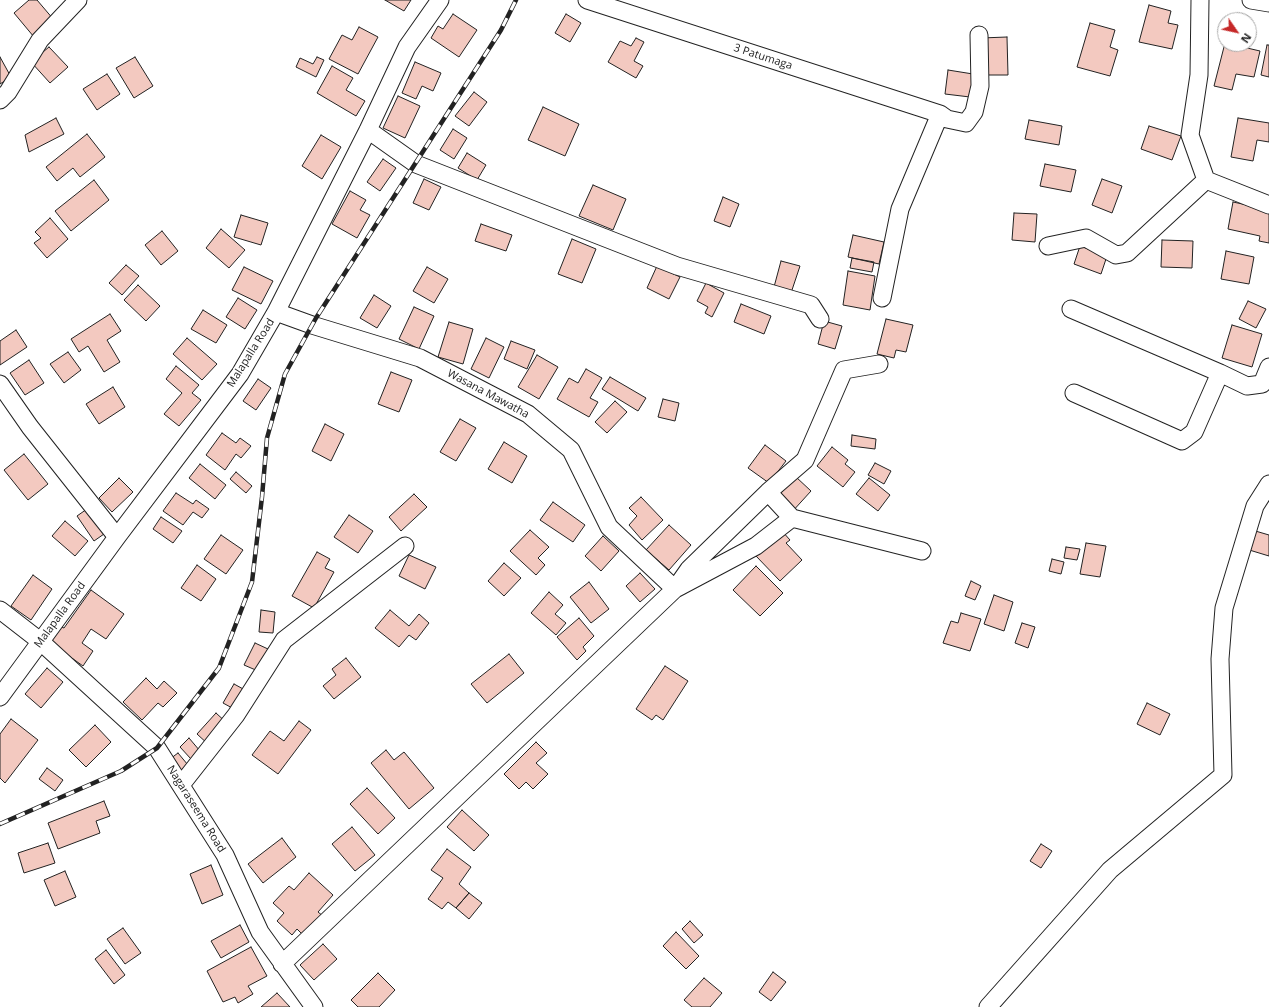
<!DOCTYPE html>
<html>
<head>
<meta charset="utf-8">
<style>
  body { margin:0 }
  #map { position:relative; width:1269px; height:1007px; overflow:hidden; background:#fff; font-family:"Open Sans",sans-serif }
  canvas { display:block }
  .north { position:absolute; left:1217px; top:12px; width:40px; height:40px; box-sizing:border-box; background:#fff; border:1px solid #a7a7a7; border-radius:50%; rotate:124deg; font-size:11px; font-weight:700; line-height:16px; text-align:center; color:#222 }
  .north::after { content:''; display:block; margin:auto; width:14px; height:18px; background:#c62828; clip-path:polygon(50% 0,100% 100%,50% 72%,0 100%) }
</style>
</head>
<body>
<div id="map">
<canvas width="1269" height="1007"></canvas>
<div class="north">N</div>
</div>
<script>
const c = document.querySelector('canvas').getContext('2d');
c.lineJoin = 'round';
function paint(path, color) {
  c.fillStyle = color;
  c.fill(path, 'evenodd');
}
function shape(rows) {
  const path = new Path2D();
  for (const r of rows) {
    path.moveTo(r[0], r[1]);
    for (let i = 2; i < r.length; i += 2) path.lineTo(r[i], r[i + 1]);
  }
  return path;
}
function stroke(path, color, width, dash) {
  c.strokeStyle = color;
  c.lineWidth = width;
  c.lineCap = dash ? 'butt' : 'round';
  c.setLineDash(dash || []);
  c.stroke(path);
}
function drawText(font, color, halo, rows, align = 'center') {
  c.font = font + ' "Open Sans",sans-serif';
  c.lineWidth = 3;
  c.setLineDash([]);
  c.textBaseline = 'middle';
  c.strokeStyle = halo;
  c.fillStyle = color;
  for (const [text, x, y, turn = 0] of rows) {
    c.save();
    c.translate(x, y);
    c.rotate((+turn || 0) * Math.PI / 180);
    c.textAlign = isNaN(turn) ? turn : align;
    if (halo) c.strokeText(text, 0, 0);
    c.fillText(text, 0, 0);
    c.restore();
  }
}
const building = shape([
  [29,0,37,0,54,20,34,37,14,13,29,0],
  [385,0,411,0,404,11,385,0],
  [1149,5,1171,11,1168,23,1178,25,1172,49,1139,42,1149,5],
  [453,14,477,30,459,57,431,38,438,26,443,29,453,14],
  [566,14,581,23,570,42,555,33,566,14],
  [1090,23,1115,30,1110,47,1118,50,1110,76,1077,67,1090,23],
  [359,27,378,37,358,74,329,59,342,35,352,40,359,27],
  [1007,37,1008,75,987,75,981,38,1007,37],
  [636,38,644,42,634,61,643,66,636,78,608,62,620,41,631,46,636,38],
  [1225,43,1225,44,1230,44,1260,51,1254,77,1236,74,1232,90,1214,86,1225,43],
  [1267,45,1269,45,1269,77,1261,75,1267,45],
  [49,47,68,67,50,83,31,62,49,47],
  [0,57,11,77,0,84,0,57],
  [135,57,153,86,134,98,116,68,135,57],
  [317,57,324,60,316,77,296,67,300,58,313,64,317,57],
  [415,62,441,73,433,91,422,86,416,99,402,93,415,62],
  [332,66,353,78,346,90,365,101,356,116,317,93,332,66],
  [948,70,973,74,970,97,945,94,948,70],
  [107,74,120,94,97,110,83,89,107,74],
  [474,92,487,102,469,126,455,116,474,92],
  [398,96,420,106,405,138,383,128,398,96],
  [543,107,579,124,565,156,528,140,543,107],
  [56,118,64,134,29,152,25,135,56,118],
  [1238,118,1269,123,1269,142,1257,140,1253,161,1231,157,1238,118],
  [1029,120,1062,126,1059,145,1025,139,1029,120],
  [1149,126,1181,136,1172,160,1141,149,1149,126],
  [453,129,467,138,454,159,440,150,453,129],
  [87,134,105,157,80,177,73,168,57,181,46,167,87,134],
  [321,135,341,147,322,179,302,166,321,135],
  [467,153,486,165,477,180,458,168,467,153],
  [383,159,396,168,380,191,367,182,383,159],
  [1045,164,1076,170,1071,192,1040,186,1045,164],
  [424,179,441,187,429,210,413,203,424,179],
  [1102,179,1122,186,1112,213,1092,205,1102,179],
  [94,180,109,200,71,231,55,211,94,180],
  [593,185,626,199,613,230,579,216,593,185],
  [350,191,366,200,360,210,370,215,357,238,332,224,350,191],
  [723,197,739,204,730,227,714,221,723,197],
  [1233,202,1266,209,1266,213,1269,213,1269,243,1259,241,1260,236,1228,229,1233,202],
  [1014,213,1037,214,1035,242,1012,240,1014,213],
  [241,215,268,223,261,245,234,237,241,215],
  [50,218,68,239,47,258,34,243,41,238,35,232,50,218],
  [481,224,512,235,506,251,475,241,481,224],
  [221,229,245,250,229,268,206,248,221,229],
  [162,231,178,251,161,265,145,245,162,231],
  [853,235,884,242,879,264,848,257,853,235],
  [572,239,596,249,582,283,558,274,572,239],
  [1162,240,1193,241,1192,268,1161,267,1162,240],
  [1080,246,1107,256,1101,274,1074,264,1080,246],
  [1226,251,1254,257,1249,284,1221,279,1226,251],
  [852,258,874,262,872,272,850,268,852,258],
  [781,261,800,266,791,293,774,287,781,261],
  [126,265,139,276,122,295,109,283,126,265],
  [657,266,680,277,669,299,647,288,657,266],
  [244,267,273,281,261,304,232,290,244,267],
  [427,267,448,279,434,303,413,291,427,267],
  [848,271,875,276,870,310,843,305,848,271],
  [706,283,724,293,712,317,705,313,708,307,697,301,706,283],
  [138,285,160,306,146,321,124,300,138,285],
  [374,295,391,306,377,328,360,318,374,295],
  [238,298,257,310,245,329,226,317,238,298],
  [1248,301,1266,309,1256,328,1239,319,1248,301],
  [741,304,771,316,764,334,734,322,741,304],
  [414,307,434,316,419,349,399,339,414,307],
  [203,310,227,325,216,343,191,329,203,310],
  [110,314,121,331,107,340,120,362,104,372,88,346,79,352,71,339,110,314],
  [886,319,913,325,906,352,896,350,894,358,877,354,886,319],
  [824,321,842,326,835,349,818,344,824,321],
  [449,322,473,329,463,364,438,357,449,322],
  [1232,325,1262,334,1252,367,1222,358,1232,325],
  [16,330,27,347,0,365,0,341,16,330],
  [187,338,217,364,202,380,173,354,187,338],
  [486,338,504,347,489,378,471,369,486,338],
  [511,341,535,350,527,369,504,359,511,341],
  [68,352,81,370,64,383,50,364,68,352],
  [537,355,558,367,539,399,518,387,537,355],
  [29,360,44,383,25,395,10,373,29,360],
  [176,366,199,385,192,393,201,400,179,426,164,414,182,393,166,379,176,366],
  [586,369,602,378,590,398,598,402,589,417,557,399,569,378,578,383,586,369],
  [391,372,412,380,399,412,378,404,391,372],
  [610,377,646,398,638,411,602,389,610,377],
  [258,379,271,388,256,410,243,401,258,379],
  [113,387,125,407,99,424,86,404,113,387],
  [663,399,679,403,675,421,658,417,663,399],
  [615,401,627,412,607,433,595,422,615,401],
  [460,419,476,428,456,461,440,452,460,419],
  [325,424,344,434,331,461,312,451,325,424],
  [222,433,236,443,240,438,251,446,241,458,236,454,225,470,206,455,222,433],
  [852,435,876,439,875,449,851,446,852,435],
  [504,442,527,456,512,483,488,469,504,442],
  [765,445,786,461,769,483,748,468,765,445],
  [832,447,848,460,845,464,855,472,843,487,817,466,832,447],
  [24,454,48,484,28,500,4,470,24,454],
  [875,463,891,471,884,484,868,475,875,463],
  [200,464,226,485,215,499,189,478,200,464],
  [236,472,252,486,246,493,230,479,236,472],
  [796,477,811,491,791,513,775,499,796,477],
  [119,478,133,492,112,512,99,498,119,478],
  [869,478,890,495,878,511,856,494,869,478],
  [176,493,193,504,196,500,209,509,202,518,193,512,183,525,163,511,176,493],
  [414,494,427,507,401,531,389,517,414,494],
  [641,497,663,520,642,540,629,525,637,516,629,508,641,497],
  [553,502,585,525,573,542,540,520,553,502],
  [87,509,104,534,94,541,77,516,87,509],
  [349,515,373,531,358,553,334,537,349,515],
  [161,517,182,531,173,543,153,529,161,517],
  [65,521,88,541,75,556,52,536,65,521],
  [669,525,691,545,669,570,646,550,669,525],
  [530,530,549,547,538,558,545,565,536,575,510,551,530,530],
  [1252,530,1269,535,1269,556,1246,549,1252,530],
  [782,531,790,540,786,543,802,560,780,581,756,556,782,531],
  [221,535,243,550,226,574,204,559,221,535],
  [603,536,619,551,601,571,585,556,603,536],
  [1086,543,1106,546,1100,577,1080,574,1086,543],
  [1066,547,1080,549,1077,560,1064,558,1066,547],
  [317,552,330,559,325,568,334,572,314,608,292,596,317,552],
  [409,555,436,567,425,589,399,576,409,555],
  [1052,559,1064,562,1061,574,1049,571,1052,559],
  [504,563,521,578,504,596,488,581,504,563],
  [197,565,216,579,201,601,181,588,197,565],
  [756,566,783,593,760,616,733,590,756,566],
  [640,573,655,589,640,602,626,586,640,573],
  [33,575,52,589,31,620,11,606,33,575],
  [971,581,981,586,975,600,965,596,971,581],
  [589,582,609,609,591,623,570,597,589,582],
  [91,590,124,614,106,639,91,629,82,643,93,651,83,666,48,641,59,626,64,628,91,590],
  [549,592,563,605,555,614,566,623,556,635,531,613,549,592],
  [994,595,1013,602,1004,631,984,624,994,595],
  [261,610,275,612,273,633,259,632,261,610],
  [390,610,409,626,419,614,429,623,416,640,409,635,399,647,375,628,390,610],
  [961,613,981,619,970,651,943,643,951,621,958,623,961,613],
  [579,618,594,636,583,647,586,651,577,660,557,637,579,618],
  [1022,623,1035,627,1028,648,1015,643,1022,623],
  [255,643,268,649,258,671,244,665,255,643],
  [509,654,524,673,487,703,471,684,509,654],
  [346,658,361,677,334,699,323,686,336,675,332,669,346,658],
  [665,666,688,681,663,720,656,715,652,720,636,709,665,666],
  [47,668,63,682,41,708,25,694,47,668],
  [146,678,157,689,164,681,177,693,163,707,158,703,142,720,123,702,146,678],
  [234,684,245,690,234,709,223,703,234,684],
  [1147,703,1170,714,1160,735,1137,724,1147,703],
  [216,713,228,724,209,745,197,734,216,713],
  [11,719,38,740,5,783,0,778,0,734,11,719],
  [299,721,311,730,278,774,252,755,270,731,284,741,299,721],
  [95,725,111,742,86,767,69,750,95,725],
  [189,738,200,751,191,759,180,747,189,738],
  [536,742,547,753,536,763,548,774,533,789,526,782,519,789,504,774,536,742],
  [386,750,394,760,404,752,434,788,409,809,371,763,386,750],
  [178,753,188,765,180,772,170,759,178,753],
  [47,768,63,780,55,791,39,779,47,768],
  [367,788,395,818,378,834,350,804,367,788],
  [104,801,110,816,96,821,100,833,58,849,48,823,104,801],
  [462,810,489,835,474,851,447,827,462,810],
  [352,827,375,855,355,871,332,844,352,827],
  [282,838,296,857,263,883,248,864,282,838],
  [48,843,55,863,24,873,18,853,48,843],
  [1041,844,1052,851,1041,868,1030,861,1041,844],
  [447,849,471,867,459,884,469,893,456,908,448,902,442,909,428,899,443,878,431,870,447,849],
  [211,865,223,895,202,904,190,874,211,865],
  [65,871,76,897,55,906,44,880,65,871],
  [309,873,333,895,318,912,323,916,304,936,297,929,292,935,277,921,284,913,273,903,289,886,294,890,309,873],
  [469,893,482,903,469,919,456,908,469,893],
  [690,921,703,935,694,943,682,929,690,921],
  [240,925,249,942,221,958,211,941,240,925],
  [123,928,141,953,125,964,107,939,123,928],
  [676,932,699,956,686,969,663,946,676,932],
  [323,944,337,959,314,980,300,965,323,944],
  [251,947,267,976,248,986,253,994,238,1003,235,997,223,1002,207,971,251,947],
  [106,950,125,975,114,984,95,959,106,950],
  [773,972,786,982,771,1001,759,992,773,972],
  [378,973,395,990,379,1007,358,1007,351,1000,378,973],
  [704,978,722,993,710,1007,692,1007,684,1000,704,978],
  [277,993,290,1007,261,1007,277,993]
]);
paint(building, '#f3c9c0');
stroke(building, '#222', 1);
const minor = shape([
  [587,0,940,114,947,119,966,123,974,112,980,86,979,35],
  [1251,0,1269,3],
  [0,100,8,92,40,40,78,0],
  [368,130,416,164,677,266,811,305,820,319],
  [1206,180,1269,205],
  [1048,246,1086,238,1116,255,1127,253,1206,180,1190,135,1199,75,1200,0],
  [882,298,900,209,940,114],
  [1071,309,1220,373,1247,386,1262,384,1269,367],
  [276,312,312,325,420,358,528,414,571,450,609,527,675,589,689,569,768,492],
  [0,384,30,427,117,537],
  [1074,393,1182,441,1194,432,1220,373],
  [792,518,922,551],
  [0,610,40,641,157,748,225,855,260,932,314,1007],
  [0,697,117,537,240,374,276,312,368,130,407,47,440,0],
  [181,785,236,715,284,640,405,546],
  [282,964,675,589,756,546,792,518,768,492,805,460,844,370,879,364],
  [988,1007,1110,870,1223,775,1220,659,1224,608,1255,506,1269,484]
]);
stroke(minor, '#222', 19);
stroke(minor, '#fff', 17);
const rail = shape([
  [0,824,121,771,157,748,219,668,252,582,262,497,267,438,285,374,316,318,501,30,516,0]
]);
stroke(rail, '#222', 4.5);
stroke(rail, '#fff', 3, [9]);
drawText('11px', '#222', '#fff', [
  ["3 Patumaga",763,57,18],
  ["Malapalla Road",251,353,-58],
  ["Wasana Mawatha",488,394,28],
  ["Malapalla Road",60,615,-54],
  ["Nagaraseema Road",196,809,58]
]);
</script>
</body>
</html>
